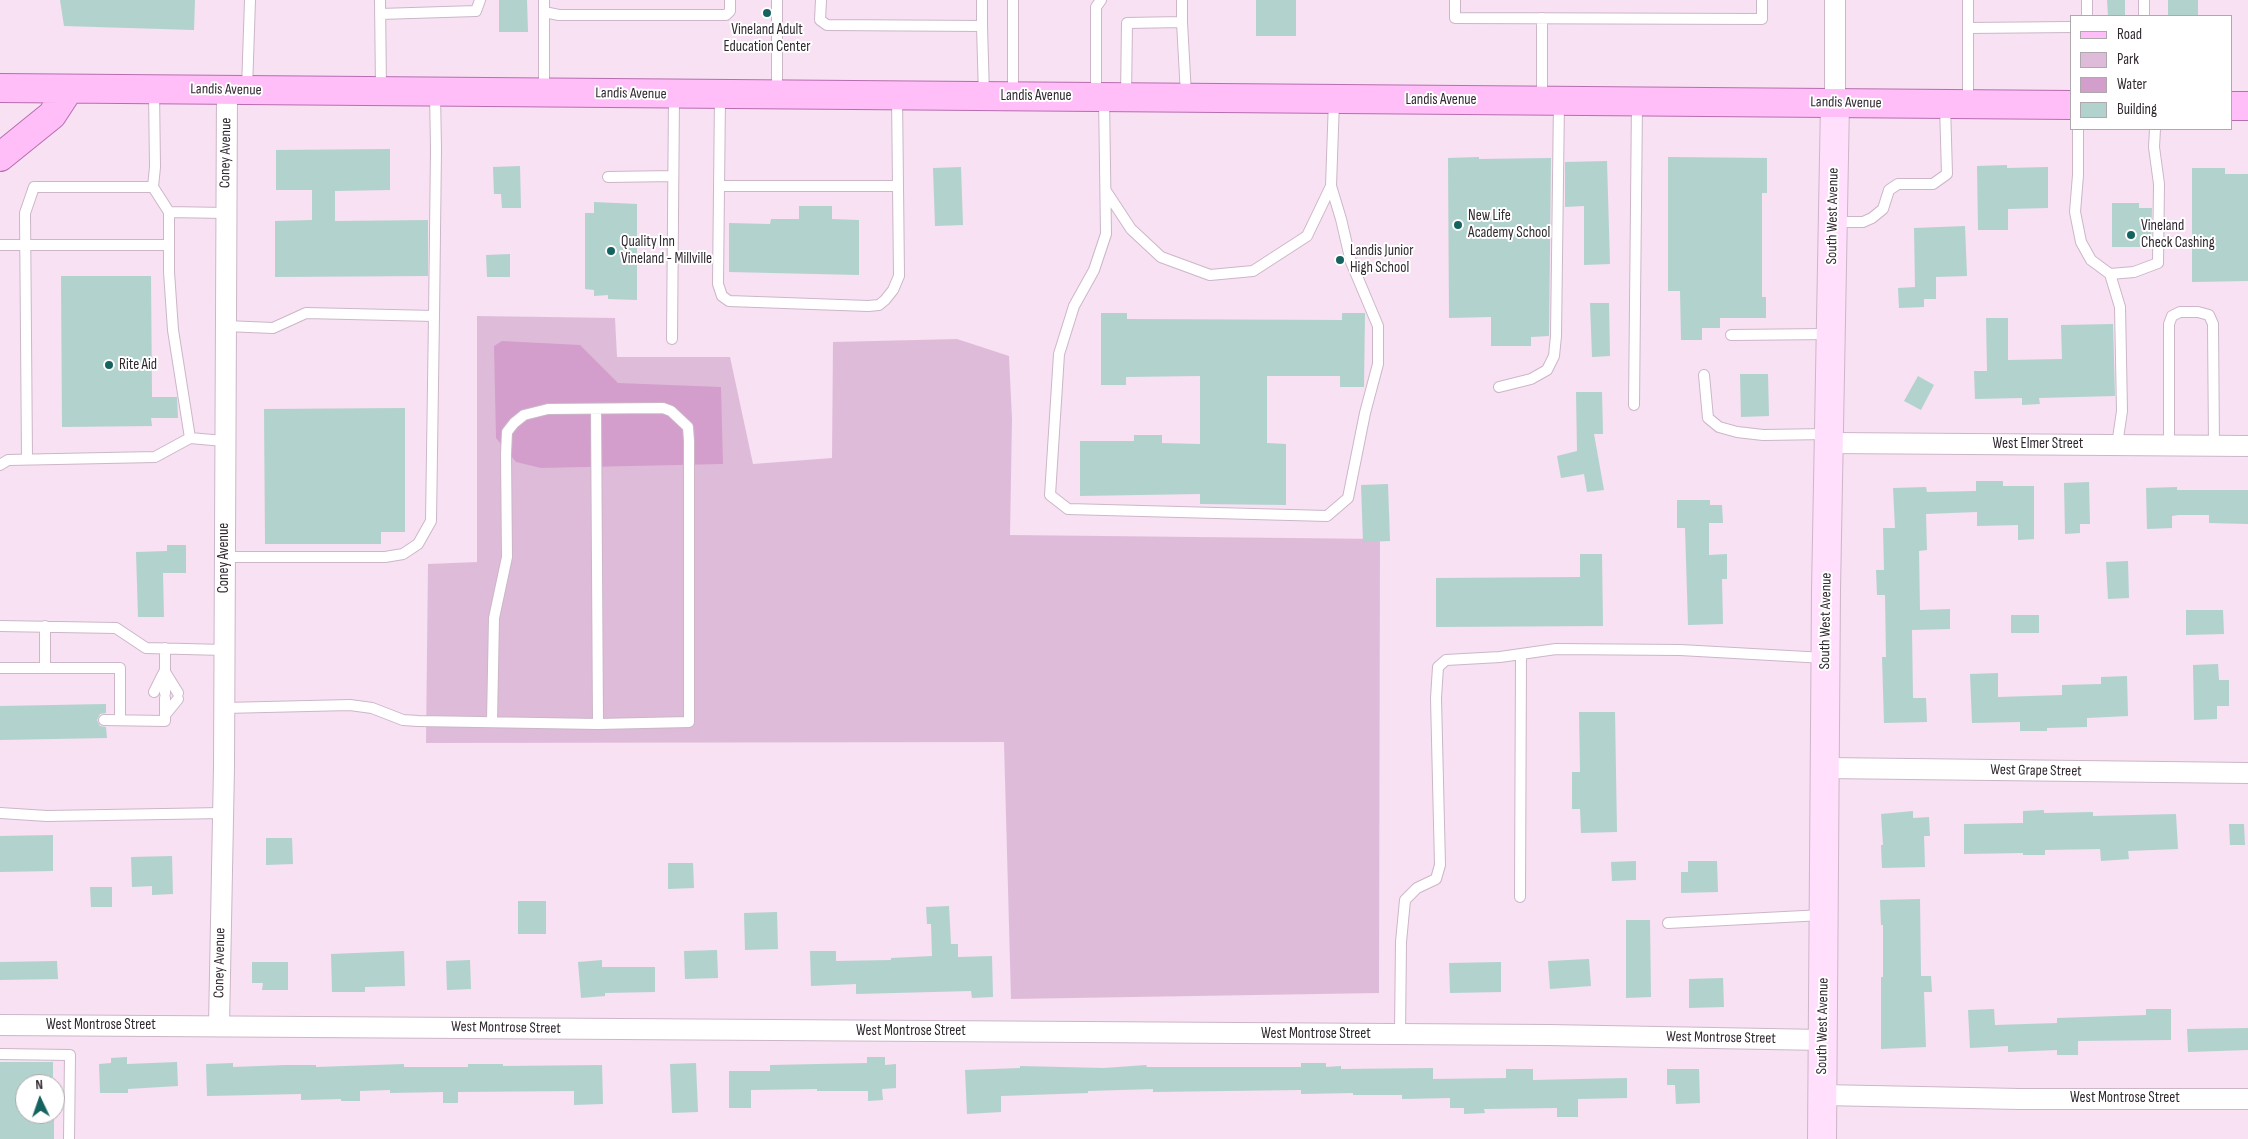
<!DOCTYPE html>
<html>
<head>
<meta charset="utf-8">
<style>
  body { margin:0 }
  #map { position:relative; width:2248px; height:1139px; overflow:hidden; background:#f7e1f3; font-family:"Sofia Sans Condensed",sans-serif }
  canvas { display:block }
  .legend { position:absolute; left:2070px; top:15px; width:162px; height:115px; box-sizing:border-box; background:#fff; border:1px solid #ada9ac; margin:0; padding:6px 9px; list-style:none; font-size:15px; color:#312930 }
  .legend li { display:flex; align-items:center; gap:10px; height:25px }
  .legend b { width:25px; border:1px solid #ada9ac }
  .north { position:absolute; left:15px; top:1074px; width:50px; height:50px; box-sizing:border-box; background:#fff; border:1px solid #ada9ac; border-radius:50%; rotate:357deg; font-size:14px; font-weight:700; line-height:20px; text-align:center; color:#312930 }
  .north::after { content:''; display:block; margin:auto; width:18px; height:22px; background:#15635e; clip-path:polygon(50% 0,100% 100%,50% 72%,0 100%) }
</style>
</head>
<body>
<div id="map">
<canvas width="2248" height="1139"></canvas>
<ul class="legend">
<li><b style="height:6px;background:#ffbef8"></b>Road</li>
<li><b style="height:14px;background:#dfbbda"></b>Park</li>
<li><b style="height:14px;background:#d39ecc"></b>Water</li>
<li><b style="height:14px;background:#b2d2ce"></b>Building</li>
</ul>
<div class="north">N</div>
</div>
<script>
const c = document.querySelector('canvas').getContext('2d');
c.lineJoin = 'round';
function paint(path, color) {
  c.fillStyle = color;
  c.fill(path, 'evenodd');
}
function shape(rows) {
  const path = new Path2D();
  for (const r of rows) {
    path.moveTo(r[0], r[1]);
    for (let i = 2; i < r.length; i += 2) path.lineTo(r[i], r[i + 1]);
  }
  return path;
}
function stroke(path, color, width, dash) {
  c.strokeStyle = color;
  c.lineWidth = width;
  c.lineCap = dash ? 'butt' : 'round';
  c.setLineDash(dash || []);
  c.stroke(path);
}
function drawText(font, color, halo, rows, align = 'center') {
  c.font = font + ' "Sofia Sans Condensed",sans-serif';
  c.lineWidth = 4;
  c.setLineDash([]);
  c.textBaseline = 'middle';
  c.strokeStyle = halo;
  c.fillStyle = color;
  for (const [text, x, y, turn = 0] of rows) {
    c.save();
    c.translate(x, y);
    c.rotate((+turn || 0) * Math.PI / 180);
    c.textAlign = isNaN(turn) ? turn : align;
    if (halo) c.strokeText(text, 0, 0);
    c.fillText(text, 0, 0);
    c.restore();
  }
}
paint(shape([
  [477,316,615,318,617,357,730,357,753,464,832,458,833,342,957,339,1009,356,1012,419,1010,535,1380,539,1379,993,1011,999,1004,742,426,743,428,564,477,562]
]), '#dfbbda');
paint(shape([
  [502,341,580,345,618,383,721,387,723,464,541,468,516,462,496,438,494,346]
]), '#d39ecc');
paint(shape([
  [60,0,195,0,194,30,64,26],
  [499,0,527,0,528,32,499,32],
  [1256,0,1296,0,1296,36,1256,36],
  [2107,0,2125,0,2125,16,2108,16],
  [2168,0,2198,0,2198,16,2168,16],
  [390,149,390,190,335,191,335,221,428,220,428,276,275,277,275,221,312,220,312,190,276,190,276,150],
  [1479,157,1479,159,1551,158,1549,336,1531,337,1531,346,1491,346,1491,317,1449,318,1448,158],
  [1668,157,1767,158,1767,193,1762,193,1762,297,1766,297,1766,318,1720,318,1720,328,1702,328,1702,340,1681,340,1680,291,1668,291],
  [1607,161,1610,264,1584,265,1584,206,1565,207,1565,162],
  [2007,165,2007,168,2048,167,2048,208,2008,209,2008,230,1978,230,1977,166],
  [520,166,521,208,502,208,501,194,494,194,493,167],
  [961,167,963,225,935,226,933,168],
  [2192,168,2225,168,2225,174,2248,174,2248,281,2192,282],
  [594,202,637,204,637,300,608,299,608,295,594,296,594,290,585,289,585,213,594,213],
  [2112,203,2139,203,2139,208,2152,208,2151,247,2112,247],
  [799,206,832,206,832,219,859,220,859,275,729,272,729,223,770,224,771,219,799,219],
  [1965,226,1967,276,1936,277,1936,299,1924,299,1924,307,1899,308,1898,288,1915,287,1914,228],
  [510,254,510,277,487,277,486,255],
  [61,276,151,276,152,397,177,397,178,418,151,418,152,426,62,427],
  [1590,303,1609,303,1610,356,1592,357],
  [1101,313,1127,313,1127,319,1342,320,1342,313,1365,313,1364,387,1340,387,1340,376,1267,376,1267,443,1286,444,1286,505,1200,504,1200,494,1080,496,1080,441,1134,441,1134,435,1162,435,1162,443,1200,444,1200,376,1126,377,1126,385,1101,385],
  [1986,318,2008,318,2008,360,2062,359,2061,325,2113,324,2115,396,2039,398,2040,404,2022,405,2022,398,1975,399,1974,371,1987,371],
  [1740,374,1768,374,1769,416,1741,417],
  [1918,376,1934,385,1921,410,1904,401],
  [1576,392,1602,392,1603,434,1594,434,1604,490,1587,492,1584,474,1561,478,1557,456,1577,451],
  [405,408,405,532,381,532,381,544,265,544,264,409],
  [1976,481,2003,481,2003,486,2034,486,2034,539,2018,540,2018,525,1977,526,1977,512,1926,514,1927,550,1919,551,1920,610,1950,609,1950,629,1912,630,1913,698,1926,698,1927,722,1884,723,1882,657,1886,657,1885,595,1877,595,1876,570,1884,570,1883,528,1895,528,1893,488,1926,487,1927,492,1976,491],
  [2089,482,2090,524,2080,524,2080,533,2065,534,2064,483],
  [1388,484,1390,541,1363,542,1361,485],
  [2177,487,2177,490,2248,490,2248,524,2209,523,2209,515,2178,515,2172,516,2172,528,2147,529,2146,488],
  [1677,500,1710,500,1710,505,1722,505,1723,523,1709,523,1709,555,1727,554,1727,579,1722,579,1723,624,1688,625,1685,528,1677,528],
  [167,545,186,545,186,573,163,573,164,617,138,617,136,552,167,551],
  [1580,554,1602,554,1603,626,1436,627,1436,578,1580,577],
  [2128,561,2129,598,2108,599,2106,562],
  [2186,610,2223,610,2224,634,2186,635],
  [2011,615,2039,615,2039,633,2011,633],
  [2218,664,2219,680,2229,680,2229,706,2217,706,2217,719,2194,720,2193,665],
  [1998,673,1998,697,2062,695,2062,685,2101,684,2101,677,2127,676,2128,716,2087,718,2087,727,2047,728,2047,731,2020,731,2020,722,1972,723,1970,674],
  [106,704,106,713,100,714,97,720,100,726,106,727,107,738,0,740,0,706],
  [1579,712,1615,712,1617,832,1581,833,1580,809,1572,809,1572,772,1580,772],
  [2044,810,2044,813,2093,812,2093,816,2176,814,2178,849,2128,851,2129,859,2101,861,2100,849,2045,850,2045,855,2023,855,2023,853,1964,854,1964,824,2023,823,2023,811],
  [1913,811,1913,818,1929,817,1930,836,1924,836,1925,867,1882,868,1881,845,1883,845,1881,814],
  [2229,824,2244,824,2245,845,2230,845],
  [53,835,53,871,0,872,0,836],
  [266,838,292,838,293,864,266,865],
  [172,856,173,894,152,895,152,886,132,887,131,857],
  [1636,861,1636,880,1612,881,1611,862],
  [1688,861,1717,861,1718,892,1681,893,1681,872,1688,872],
  [668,863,693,863,694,888,668,889],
  [90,887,112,887,112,907,91,907],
  [1920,899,1921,976,1931,976,1932,992,1924,992,1926,1047,1881,1049,1881,977,1883,977,1883,925,1881,925,1880,900],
  [518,901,546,901,546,934,518,934],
  [949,906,951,944,958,944,958,957,992,956,993,997,972,998,971,991,856,994,856,984,811,986,810,951,836,951,836,961,891,960,891,958,932,956,931,924,927,924,926,907],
  [777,912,778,949,745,950,744,913],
  [1626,920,1650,920,1651,997,1626,998],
  [717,950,718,978,685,979,684,951],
  [404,951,405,986,365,987,365,992,332,992,331,954],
  [1589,959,1591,986,1550,989,1548,961],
  [470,960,471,989,447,990,446,961],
  [602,960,602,967,655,967,655,992,605,993,605,996,581,998,578,962],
  [57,961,58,979,0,980,0,962],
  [252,962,288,962,288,990,262,990,263,983,252,983],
  [1501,962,1501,992,1450,993,1449,963],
  [1723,978,1724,1007,1689,1008,1689,979],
  [1994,1009,1995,1025,2057,1023,2057,1018,2146,1015,2146,1009,2171,1009,2171,1040,2078,1041,2078,1055,2057,1055,2057,1050,2008,1052,2008,1046,1970,1048,1968,1010],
  [2248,1028,2248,1050,2188,1052,2187,1029],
  [127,1057,127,1064,177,1062,178,1086,128,1089,128,1093,100,1093,99,1064,111,1063,111,1058],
  [867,1057,885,1057,885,1065,896,1064,896,1088,882,1089,883,1100,868,1101,868,1091,817,1091,817,1089,751,1090,751,1108,729,1108,729,1071,770,1071,770,1065,867,1063],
  [0,1062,53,1062,53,1084,25,1084,25,1114,54,1114,54,1139,0,1139],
  [233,1063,233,1067,286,1065,316,1065,316,1067,404,1064,404,1067,468,1067,468,1064,503,1064,503,1066,602,1065,603,1104,574,1105,574,1091,458,1092,458,1103,443,1103,443,1092,390,1093,390,1090,360,1091,360,1101,341,1101,341,1099,301,1100,301,1094,207,1096,206,1064],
  [696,1063,698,1112,672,1113,670,1064],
  [1301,1063,1326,1063,1326,1067,1341,1066,1341,1069,1433,1068,1433,1079,1506,1078,1506,1069,1533,1069,1533,1080,1627,1078,1627,1098,1578,1099,1578,1117,1557,1117,1557,1108,1484,1109,1485,1113,1464,1114,1464,1108,1450,1108,1450,1098,1402,1099,1402,1095,1353,1095,1353,1093,1301,1094,1301,1090,1153,1092,1153,1089,1088,1091,1088,1093,1001,1096,1001,1112,967,1114,965,1070,1020,1068,1020,1066,1104,1068,1146,1065,1147,1067,1301,1067],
  [1667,1069,1699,1069,1700,1103,1676,1104,1675,1085,1667,1085]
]), '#b2d2ce');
const lane = shape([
  [380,0,381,89],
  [544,0,544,12,559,15,726,15,730,11,730,0],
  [777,0,777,94],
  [821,0,820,20,827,25,982,26,982,0],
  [1455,0,1455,18,1762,19,1762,0],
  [2087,0,2087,16],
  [380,14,476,11,480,0],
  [2144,16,2144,0],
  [1542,18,1542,100],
  [1182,22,1186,95],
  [982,26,984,95],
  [1968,28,2072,27],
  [247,89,250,0],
  [544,91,544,12],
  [720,96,718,284,722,296,729,301,868,306,879,305,885,300,893,290,899,276,897,96],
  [1013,96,1013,0],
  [1096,96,1096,7,1101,0],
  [1104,97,1106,234,1094,270,1074,306,1059,354,1050,495,1068,509,1327,516,1348,498,1365,413,1378,364,1378,326,1351,262,1341,219,1331,186,1334,100],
  [1126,97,1127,23,1182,22,1182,0],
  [1968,103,1968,0],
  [2078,129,2078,175,2075,212,2081,242,2091,260,2110,274,2134,272,2158,263,2159,184,2154,147,2155,129],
  [608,177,673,176],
  [720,186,898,186],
  [153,187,155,167,154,91],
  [1106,191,1131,229,1161,257,1210,275,1253,271,1307,236,1331,186],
  [169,212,169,272,173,330,190,438],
  [1834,222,1863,222,1872,218,1883,209,1889,190,1898,184,1933,184,1947,174,1945,105],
  [0,245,169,245],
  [2110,274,2120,307,2122,411,2117,445],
  [225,326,273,328,306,313,434,316,436,149,435,93],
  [1731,335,1830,334],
  [672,339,674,96],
  [1704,375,1708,418,1719,427,1737,432,1763,435,1827,434],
  [1499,387,1531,379,1547,370,1554,356,1556,336,1559,101],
  [1634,405,1637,102],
  [596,409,598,724],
  [2169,445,2169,324,2172,316,2180,312,2198,312,2209,315,2213,324,2214,446],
  [27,459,25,213,34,187,153,187,169,212,225,213],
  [0,465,8,460,155,457,190,438,224,441],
  [224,557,385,557,403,554,418,544,431,521,434,316],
  [0,626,116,628,146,648,224,650],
  [165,648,165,693],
  [0,668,45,668,45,626],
  [45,668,120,668,120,720],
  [165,672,178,693],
  [154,692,164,672],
  [224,708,350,705,372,708,403,720,418,721,598,724,689,722,689,441,688,427,671,411,663,408,548,409,524,415,514,423,507,432,506,454,507,557,494,618,492,721],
  [165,715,178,699],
  [104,720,165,721,165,698],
  [0,813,47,816,223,813],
  [1520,897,1521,654],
  [1668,923,1823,915],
  [1400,1034,1401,942,1405,900,1417,888,1436,879,1440,865,1436,698,1438,667,1446,660,1500,657,1556,649,1680,650,1825,658],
  [0,1054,70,1055,69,1139]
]);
const street = shape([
  [1835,103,1835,0],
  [1829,443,2248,446],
  [1825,768,2248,773],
  [0,1025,1548,1035,1823,1040],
  [219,1026,224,767,227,90],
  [1822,1095,2019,1099,2248,1099]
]);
const secondary = shape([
  [1822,1139,1826,591,1835,103]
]);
const primary = shape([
  [0,88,2072,105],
  [2232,106,2248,106],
  [0,157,52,115,69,89]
]);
stroke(lane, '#ccb6c8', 12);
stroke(street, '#ccb6c8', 22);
stroke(secondary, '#ccb6c8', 30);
stroke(primary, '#b76eaf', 30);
stroke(lane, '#fff', 10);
stroke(street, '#fff', 20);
stroke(secondary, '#ffdffc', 28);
stroke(primary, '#ffbef8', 28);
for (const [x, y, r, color] of [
  [767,13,5,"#15635e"],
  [1458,225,5,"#15635e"],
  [2131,235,5,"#15635e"],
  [611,251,5,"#15635e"],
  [1340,260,5,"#15635e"],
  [109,365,5,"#15635e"]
]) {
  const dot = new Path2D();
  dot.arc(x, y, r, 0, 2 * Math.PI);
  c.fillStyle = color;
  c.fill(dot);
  stroke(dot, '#fff', 2);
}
drawText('15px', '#312930', '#fff', [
  ["Vineland Adult",767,30,"center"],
  ["Education Center",767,47,"center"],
  ["New Life",1468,216],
  ["Academy School",1468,233],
  ["Vineland",2141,226],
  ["Check Cashing",2141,243],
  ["Quality Inn",621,242],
  ["Vineland - Millville",621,259],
  ["Landis Junior",1350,251],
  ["High School",1350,268],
  ["Rite Aid",119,365]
], 'left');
drawText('15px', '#312930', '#fff', [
  ["Landis Avenue",226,90,1],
  ["Landis Avenue",631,94,1],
  ["Landis Avenue",1036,96],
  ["Landis Avenue",1441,100],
  ["Landis Avenue",1846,103,1],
  ["Coney Avenue",226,153,-89],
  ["South West Avenue",1833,216,-89],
  ["West Elmer Street",2038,444],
  ["Coney Avenue",224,558,-90],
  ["South West Avenue",1826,621,-89],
  ["West Grape Street",2036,771,1],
  ["Coney Avenue",220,963,-89],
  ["West Montrose Street",101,1025],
  ["South West Avenue",1823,1026,-89],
  ["West Montrose Street",506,1028,1],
  ["West Montrose Street",911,1031],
  ["West Montrose Street",1316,1034],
  ["West Montrose Street",1721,1038,1],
  ["West Montrose Street",2125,1098]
]);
</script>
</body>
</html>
